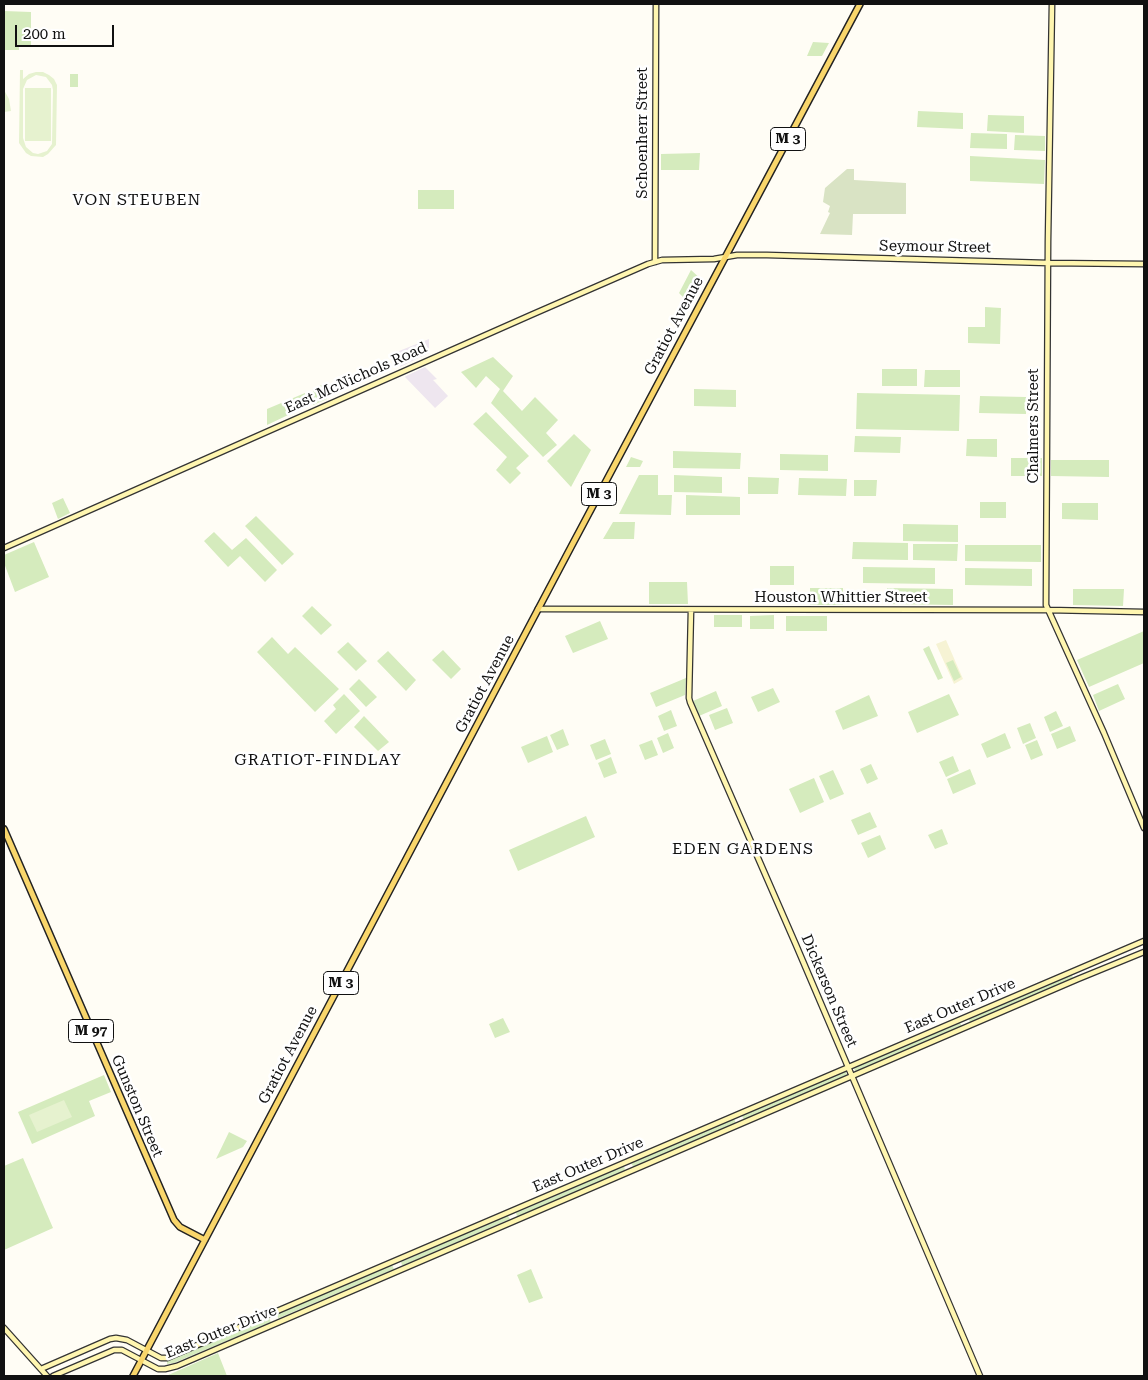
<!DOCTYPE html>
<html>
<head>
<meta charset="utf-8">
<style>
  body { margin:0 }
  #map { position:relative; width:1148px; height:1380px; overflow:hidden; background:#fffdf5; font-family:"Roboto Serif",serif }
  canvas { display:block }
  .frame { position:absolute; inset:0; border:5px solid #111; pointer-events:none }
  .scale { position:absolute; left:15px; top:25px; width:99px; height:22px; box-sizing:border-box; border:2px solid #111; border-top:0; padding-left:6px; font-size:15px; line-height:18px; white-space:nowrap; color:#111; -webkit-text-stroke:4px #fff; paint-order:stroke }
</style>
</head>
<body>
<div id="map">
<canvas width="1148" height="1380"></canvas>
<div class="frame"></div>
<div class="scale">200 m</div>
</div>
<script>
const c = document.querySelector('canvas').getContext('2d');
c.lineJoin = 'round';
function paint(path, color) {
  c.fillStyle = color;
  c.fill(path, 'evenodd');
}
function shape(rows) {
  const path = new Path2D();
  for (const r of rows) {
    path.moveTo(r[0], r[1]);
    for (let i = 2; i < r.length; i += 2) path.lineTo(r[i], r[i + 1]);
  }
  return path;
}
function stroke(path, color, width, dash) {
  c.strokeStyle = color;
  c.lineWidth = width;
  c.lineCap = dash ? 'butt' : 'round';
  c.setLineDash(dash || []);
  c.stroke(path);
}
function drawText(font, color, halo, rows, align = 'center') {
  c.font = font + ' "Roboto Serif",serif';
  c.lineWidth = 5;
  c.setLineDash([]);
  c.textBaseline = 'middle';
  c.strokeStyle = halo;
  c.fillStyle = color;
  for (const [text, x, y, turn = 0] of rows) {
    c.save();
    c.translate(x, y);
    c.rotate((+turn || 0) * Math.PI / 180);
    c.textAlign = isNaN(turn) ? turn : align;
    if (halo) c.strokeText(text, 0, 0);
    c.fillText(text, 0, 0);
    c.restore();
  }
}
paint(shape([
  [429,339,429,353,400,367,399,351],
  [425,367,437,379,433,380,435,382,448,396,435,408,405,377,406,376]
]), '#eee6ef');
paint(shape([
  [946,640,963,679,954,684,936,644]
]), '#f6f3d4');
paint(shape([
  [4,11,31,12,31,45,19,45,19,50,4,50],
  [813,42,829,43,822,56,807,56],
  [70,74,78,74,78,87,70,87],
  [918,111,963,113,963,129,917,127],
  [988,115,1024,116,1024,133,987,131],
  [971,133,1007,134,1007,149,970,148],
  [1015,135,1045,136,1045,151,1014,150],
  [700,153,699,170,661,170,661,154],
  [970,156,1045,160,1044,184,970,181],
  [418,190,454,190,454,209,418,209],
  [691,270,702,280,690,304,679,293],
  [985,307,1001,308,1000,344,968,343,968,327,985,327],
  [493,357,513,376,503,391,522,411,535,397,558,420,546,433,557,445,543,457,491,403,500,389,486,376,476,388,461,372],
  [882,369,917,369,917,386,882,386],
  [925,370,960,370,960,387,924,387],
  [326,383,327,399,313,405,313,389],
  [694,389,736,390,736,407,694,406],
  [305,393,305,407,267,425,267,409],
  [857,393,960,395,959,431,856,429],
  [980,396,1026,397,1026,414,979,413],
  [486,412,529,456,516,468,521,473,510,484,496,470,507,457,473,424],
  [574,434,591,450,571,487,547,461],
  [855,436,901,437,900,453,854,452],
  [967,439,997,439,997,457,966,456],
  [673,451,741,453,740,469,673,468],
  [780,454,828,455,828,471,780,470],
  [631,457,643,461,640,467,626,467],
  [1011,458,1042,458,1042,476,1011,476],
  [1051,460,1109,460,1109,477,1051,476],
  [639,475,658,475,658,495,672,495,671,515,619,514],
  [674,475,722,477,722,493,674,492],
  [748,477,779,478,778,494,748,494],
  [799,478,847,479,846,496,798,495],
  [854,480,877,480,876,496,854,496],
  [686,495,740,497,740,515,686,515],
  [63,498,70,513,58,519,52,503],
  [980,502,1006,502,1006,518,980,518],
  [1062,503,1098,503,1098,520,1062,519],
  [256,516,294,554,282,565,245,526],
  [613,522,635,522,634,539,603,539],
  [903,524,958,525,958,542,903,541],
  [214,532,232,550,246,538,277,570,265,582,240,556,228,567,204,541],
  [34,542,49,577,15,592,4,563,4,555],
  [853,542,908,543,908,560,852,559],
  [913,544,958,544,957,561,913,560],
  [965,545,1041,545,1041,562,965,561],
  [770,566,794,566,794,585,770,585],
  [863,567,935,568,935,584,863,583],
  [965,568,1032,569,1032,586,965,585],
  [649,582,687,582,688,604,649,604],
  [810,588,843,588,843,605,810,605],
  [887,588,953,589,953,605,887,604],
  [1073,589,1124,589,1123,606,1073,605],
  [312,606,332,625,321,635,302,616],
  [714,615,742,615,742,627,714,627],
  [774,615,774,629,750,629,750,616],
  [786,616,827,616,827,631,786,631],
  [600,621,608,639,573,653,565,636],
  [1144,631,1144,663,1089,687,1077,660],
  [272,637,288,654,295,647,339,689,315,712,257,652],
  [348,642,367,661,356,671,337,652],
  [929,646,943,678,938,680,923,649],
  [443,650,461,669,451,679,432,660],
  [388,651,416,680,406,691,377,661],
  [953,660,961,677,954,681,946,663],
  [686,678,685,695,656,707,650,693],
  [359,679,377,697,366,707,349,689],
  [1118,684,1125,699,1099,711,1093,695],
  [773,688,780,702,758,712,751,697],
  [716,691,722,706,699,716,693,701],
  [344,694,360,711,336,734,324,721,336,709,333,705],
  [949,694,959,715,917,733,908,712],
  [869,695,878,716,843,730,835,711],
  [727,708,733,723,715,730,709,715],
  [671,710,677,726,664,731,658,716],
  [1056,711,1063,726,1050,732,1044,717],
  [364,716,389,742,378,751,354,727],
  [1030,723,1036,738,1023,744,1017,728],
  [1070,726,1076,741,1057,749,1051,734],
  [563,729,569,745,557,750,550,735],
  [668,733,674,748,663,753,657,738],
  [1005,733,1011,748,987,758,981,744],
  [547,736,553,752,528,763,521,747],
  [605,739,611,754,596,760,590,745],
  [652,740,658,755,645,760,639,745],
  [1037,740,1043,755,1031,760,1025,745],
  [953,756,959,771,946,777,939,762],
  [611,757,617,773,604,778,598,763],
  [871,764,878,779,867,784,860,769],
  [970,769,976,784,953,794,947,779],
  [833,770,844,794,830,800,819,776],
  [814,778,824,802,800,813,789,789],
  [870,812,877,827,858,835,851,820],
  [586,816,595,837,518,871,509,850],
  [942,829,948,844,935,849,928,835],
  [880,835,886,849,868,858,861,843],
  [1070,975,1072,975,1073,979,970,1023,969,1019,970,1018],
  [503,1018,510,1032,495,1038,489,1024],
  [959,1022,960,1023,962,1026,961,1027,855,1072,854,1067],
  [844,1072,846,1072,847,1076,746,1120,744,1120,742,1116],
  [104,1075,111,1092,89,1101,95,1116,32,1144,18,1112],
  [731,1119,734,1119,736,1123,635,1167,633,1166,631,1163],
  [229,1132,247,1141,243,1147,216,1159],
  [23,1158,53,1228,4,1250,4,1166],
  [624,1166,625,1170,624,1171,519,1216,517,1216,516,1213],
  [505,1216,508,1216,510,1219,404,1265,402,1265,401,1262],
  [392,1265,394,1269,392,1270,279,1318,278,1318,277,1313],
  [531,1269,543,1298,529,1303,517,1275],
  [269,1318,271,1322,269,1323,174,1363,167,1364,167,1360,171,1359],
  [218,1353,227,1376,166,1376]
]), '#d5ebbd');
paint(shape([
  [847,169,854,169,854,180,906,183,906,214,853,214,852,235,820,234,830,213,828,212,830,206,823,202,825,188]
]), '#d9e3c4');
paint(shape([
  [20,70,23,70,23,79,29,74,36,72,43,72,49,75,54,79,57,85,56,145,48,154,43,157,31,156,26,153,19,143],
  [36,75,46,77,52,85,53,90,52,144,47,151,38,154,33,153,26,147,23,138,23,89,27,80],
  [25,88,51,88,51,141,25,141],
  [4,90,9,99,11,111,4,112],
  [64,1100,72,1117,37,1132,29,1115]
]), '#e6f2cf');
const secondary = shape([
  [1052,4,1048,241,1046,605,1104,733,1144,828],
  [655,262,656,4],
  [4,548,531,315,648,264,662,260,714,259,737,255,767,255,1048,263,1144,264],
  [538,609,1048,610,1144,612],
  [691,610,689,698,690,702,796,945,980,1376],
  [4,1328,47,1376],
  [41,1369,110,1339,116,1338,127,1340,161,1358,167,1358,1144,941],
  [53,1376,114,1350,122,1350,158,1369,165,1369,177,1366,1078,979,1144,952]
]);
const primary = shape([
  [4,829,174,1220,180,1227,205,1240],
  [133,1376,571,547,860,4]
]);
stroke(secondary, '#333', 7);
stroke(primary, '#222', 8);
stroke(secondary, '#fff6b0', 4.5);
stroke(primary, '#f9d66b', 5);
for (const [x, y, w] of [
  [788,139,35],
  [599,494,35],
  [341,983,35],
  [91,1031,45]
]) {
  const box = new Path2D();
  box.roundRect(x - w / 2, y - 11.5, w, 23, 4);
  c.fillStyle = '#fff';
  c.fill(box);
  stroke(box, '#111', 1);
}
drawText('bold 14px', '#111', null, [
  ["M 3",788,139],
  ["M 3",599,494],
  ["M 3",341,983],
  ["M 97",91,1031]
]);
drawText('15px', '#111', '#fff', [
  ["Schoenherr Street",643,133,-90],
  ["Seymour Street",935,247,1],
  ["Gratiot Avenue",674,326,-62],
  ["East McNichols Road",356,378,-24],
  ["Chalmers Street",1034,426,-90],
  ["Houston Whittier Street",841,598],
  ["Gratiot Avenue",485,684,-62],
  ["Dickerson Street",829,991,67],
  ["East Outer Drive",960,1006,-23],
  ["Gratiot Avenue",288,1055,-62],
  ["Gunston Street",137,1106,67],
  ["East Outer Drive",588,1165,-23],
  ["East Outer Drive",221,1332,-22]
]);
c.letterSpacing = '1px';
drawText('16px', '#111', '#fff', [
  ["VON STEUBEN",137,200],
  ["GRATIOT-FINDLAY",318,760],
  ["EDEN GARDENS",743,849]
]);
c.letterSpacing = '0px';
</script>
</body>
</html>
